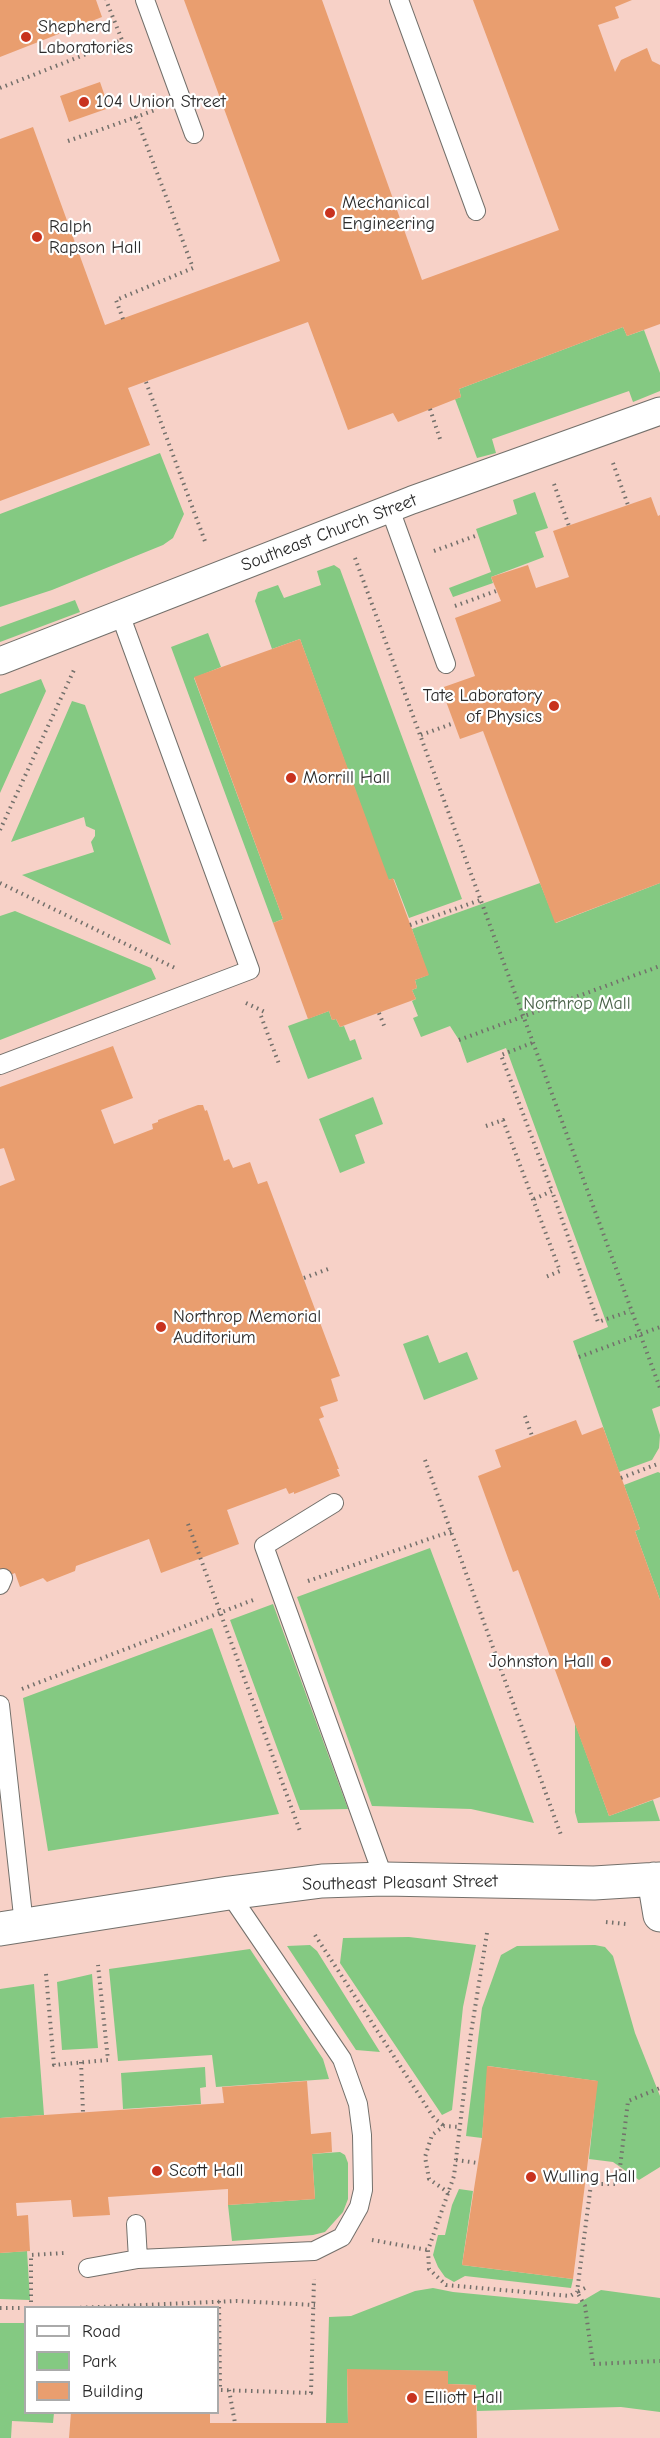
<!DOCTYPE html>
<html>
<head>
<meta charset="utf-8">
<style>
  body { margin:0 }
  #map { position:relative; width:660px; height:2438px; overflow:hidden; background:#f8f0e2; font-family:"Comic Neue",sans-serif }
  canvas { display:block }
  .legend { position:absolute; left:24px; top:2306px; width:195px; height:108px; box-sizing:border-box; background:#fff; border:2px solid #aaa; margin:0; padding:8px 10px; list-style:none; font-size:18px; color:#2b2b2b }
  .legend li { display:flex; align-items:center; gap:12px; height:30px }
  .legend b { width:30px; border:2px solid #aaa }
</style>
</head>
<body>
<div id="map">
<canvas width="660" height="2438"></canvas>
<ul class="legend">
<li><b style="height:8px;background:#fff"></b>Road</li>
<li><b style="height:16px;background:#84c982"></b>Park</li>
<li><b style="height:16px;background:#e99e6f"></b>Building</li>
</ul>
</div>
<script>
const c = document.querySelector('canvas').getContext('2d');
c.lineJoin = 'round';
function paint(path, color) {
  c.fillStyle = color;
  c.fill(path, 'evenodd');
}
function shape(rows) {
  const path = new Path2D();
  for (const r of rows) {
    path.moveTo(r[0], r[1]);
    for (let i = 2; i < r.length; i += 2) path.lineTo(r[i], r[i + 1]);
  }
  return path;
}
function stroke(path, color, width, dash) {
  c.strokeStyle = color;
  c.lineWidth = width;
  c.lineCap = dash ? 'butt' : 'round';
  c.setLineDash(dash || []);
  c.stroke(path);
}
function drawText(font, color, halo, rows, align = 'center') {
  c.font = font + ' "Comic Neue",sans-serif';
  c.lineWidth = 4.5;
  c.setLineDash([]);
  c.textBaseline = 'middle';
  c.strokeStyle = halo;
  c.fillStyle = color;
  for (const [text, x, y, turn = 0] of rows) {
    c.save();
    c.translate(x, y);
    c.rotate((+turn || 0) * Math.PI / 180);
    c.textAlign = isNaN(turn) ? turn : align;
    if (halo) c.strokeText(text, 0, 0);
    c.fillText(text, 0, 0);
    c.restore();
  }
}
paint(shape([
  [0,0,660,0,660,2438,0,2438],
  [26,2308,218,2308,218,2412,26,2412]
]), '#f7d1c7');
paint(shape([
  [623,327,627,336,644,330,660,373,660,391,633,402,629,391,492,439,496,453,477,458,455,399,461,397,459,389],
  [160,453,184,514,173,538,163,545,52,590,0,607,0,514],
  [535,492,548,528,535,532,544,557,491,577,493,583,453,597,449,588,491,572,476,529,517,514,513,500],
  [334,565,340,569,462,899,409,918,394,879,388,880,300,639,272,649,255,601,258,592,278,585,284,598,321,585,317,571],
  [75,600,80,612,0,642,0,627],
  [208,633,221,667,194,678,283,919,273,923,171,647],
  [41,679,46,691,0,793,0,694],
  [72,701,85,705,171,945,22,875,94,852,91,842,95,836,95,830,86,826,84,817,11,842],
  [540,883,556,923,660,883,660,1406,652,1409,660,1435,659,1448,652,1460,619,1472,573,1341,608,1327,506,1048,467,1063,459,1040,450,1026,421,1037,413,1018,418,1016,412,1001,416,999,412,990,417,988,415,980,428,975,412,929],
  [15,911,151,968,156,979,0,1040,0,916],
  [329,1011,332,1020,336,1019,340,1027,344,1026,350,1041,355,1039,362,1059,308,1079,288,1026],
  [373,1097,383,1124,355,1135,365,1163,340,1173,319,1119],
  [428,1335,439,1363,467,1352,478,1379,424,1400,403,1344],
  [658,1472,660,1473,660,1600,635,1531,640,1529,624,1485],
  [430,1548,534,1823,471,1809,372,1806,297,1597],
  [273,1604,348,1809,300,1810,230,1620],
  [212,1628,279,1814,48,1851,23,1698],
  [575,1723,609,1816,653,1800,660,1821,578,1823,575,1812],
  [409,1937,476,1945,463,2007,452,2110,442,2115,340,1963,343,1938],
  [310,1945,317,1951,380,2052,356,2050,287,1946],
  [595,1945,605,1947,613,1956,635,2033,660,2096,660,2167,639,2180,613,2162,589,2159,597,2081,488,2066,482,2138,466,2136,482,2008,501,1955,517,1946],
  [250,1949,323,2059,329,2079,216,2087,212,2055,118,2061,109,1969],
  [92,1974,98,2048,62,2050,57,1982],
  [34,1984,44,2115,0,2118,0,1989],
  [205,2067,206,2087,200,2088,201,2104,123,2109,121,2073],
  [340,2152,345,2155,348,2163,348,2199,343,2212,325,2232,313,2235,232,2241,228,2205,315,2199,312,2154],
  [459,2189,473,2191,462,2265,573,2279,571,2288,465,2276,454,2282,445,2277,438,2267,433,2255,438,2235,445,2235,452,2205],
  [27,2251,30,2300,0,2299,0,2253],
  [433,2288,453,2292,577,2304,601,2290,660,2298,660,2412,621,2407,477,2411,476,2385,448,2384,448,2371,347,2370,348,2423,326,2423,329,2317,351,2316,415,2291],
  [0,2323,25,2323,26,2412,54,2413,53,2423,12,2421,11,2438,0,2438]
]), '#84c982');
paint(shape([
  [0,0,96,0,102,17,0,57],
  [184,0,322,0,422,280,559,230,473,0,632,0,615,7,619,18,598,25,615,72,621,60,647,48,652,61,660,65,660,324,627,336,623,327,459,389,461,397,398,422,393,413,348,430,308,322,128,388,150,445,0,501,0,139,33,127,105,325,280,261],
  [100,82,109,108,69,122,60,96],
  [651,497,658,516,660,515,660,883,555,923,483,731,460,739,441,688,475,676,455,618,501,601,491,577,528,565,536,588,569,577,553,531],
  [300,639,389,880,393,878,429,975,415,980,417,988,412,990,416,999,340,1027,336,1019,332,1020,329,1011,308,1019,273,923,283,919,194,677],
  [113,1046,133,1098,101,1110,114,1144,153,1129,152,1124,158,1122,158,1120,198,1105,203,1105,205,1111,207,1110,224,1161,229,1159,233,1168,250,1162,258,1184,267,1181,340,1376,331,1379,338,1401,320,1407,324,1417,319,1419,339,1469,337,1469,340,1476,294,1494,294,1492,289,1494,286,1488,227,1510,239,1544,161,1573,149,1539,76,1566,75,1571,47,1582,43,1578,20,1587,15,1573,0,1579,0,1186,15,1180,4,1148,0,1149,0,1087],
  [576,1420,582,1435,603,1427,640,1529,635,1531,660,1600,660,1797,609,1816,518,1570,513,1572,478,1476,501,1467,495,1450],
  [487,2066,598,2081,573,2279,462,2265,482,2138],
  [307,2081,311,2134,331,2132,332,2152,312,2154,315,2199,228,2205,228,2189,108,2197,110,2215,73,2217,71,2200,16,2203,17,2216,28,2215,30,2251,0,2253,0,2118,224,2103,222,2087],
  [347,2369,448,2371,448,2384,476,2385,477,2438,69,2438,71,2412,210,2412,210,2423,348,2423]
]), '#e99e6f');
const service = shape([
  [145,0,194,134],
  [399,0,476,211],
  [390,509,446,664],
  [0,1065,250,970,120,614],
  [334,1503,264,1546,384,1879],
  [0,1585,3,1578],
  [0,1705,24,1925],
  [136,2224,138,2259],
  [88,2268,138,2259,314,2251,342,2237,359,2207,363,2190,362,2135,358,2104,342,2059,229,1893]
]);
const pedestrian = shape([
  [0,661,412,500,660,411]
]);
const tertiary = shape([
  [654,1879,660,1915],
  [0,1929,229,1893,322,1881,384,1879,594,1883,660,1879]
]);
stroke(service, '#73706b', 20);
stroke(pedestrian, '#73706b', 29);
stroke(tertiary, '#73706b', 35);
stroke(shape([
  [0,88,122,40,106,0],
  [68,141,136,117],
  [123,319,116,300,193,268,136,117,155,110],
  [146,382,206,544],
  [430,409,441,442],
  [613,463,628,505],
  [554,484,569,526],
  [434,551,475,536],
  [355,558,660,1388],
  [455,606,496,591],
  [421,735,454,723],
  [0,830,74,670],
  [0,883,175,968],
  [410,925,480,900],
  [246,1003,267,1013],
  [379,1013,385,1028],
  [261,1016,279,1064],
  [459,1040,660,966],
  [532,1043,501,1055,552,1191],
  [486,1126,503,1120,560,1271,543,1278],
  [534,1199,552,1191,598,1322,630,1311],
  [304,1278,331,1268],
  [579,1357,660,1327],
  [525,1416,532,1436],
  [425,1460,561,1835],
  [621,1478,660,1463],
  [188,1524,300,1831],
  [308,1581,452,1531],
  [22,1689,253,1600],
  [606,1922,626,1924],
  [487,1933,471,2033,454,2176,428,2250,429,2269,446,2285,570,2296,577,2292,591,2184,618,2184,628,2101,660,2088],
  [315,1935,434,2118,444,2126],
  [46,1974,54,2065,108,2060,98,1965],
  [81,2062,83,2112],
  [456,2160,478,2163],
  [449,2193,429,2179,425,2157,432,2135,444,2126,459,2127],
  [372,2240,428,2250],
  [585,2288,577,2292,585,2306,593,2364,660,2361],
  [219,2301,220,2390,311,2393,314,2279],
  [0,2308,26,2308],
  [31,2308,31,2255,64,2253],
  [74,2308,236,2301,315,2305],
  [229,2390,235,2423]
]), '#73706b', 4, [1.5, 4.5]);
stroke(service, '#fff', 18);
stroke(pedestrian, '#fff', 27);
stroke(tertiary, '#fff', 33);
for (const [x, y, r, color] of [
  [26,37,6,"#c8321e"],
  [84,102,6,"#c8321e"],
  [330,213,6,"#c8321e"],
  [37,237,6,"#c8321e"],
  [554,706,6,"#c8321e"],
  [291,778,6,"#c8321e"],
  [161,1327,6,"#c8321e"],
  [606,1662,6,"#c8321e"],
  [157,2171,6,"#c8321e"],
  [531,2177,6,"#c8321e"],
  [412,2398,6,"#c8321e"]
]) {
  const dot = new Path2D();
  dot.arc(x, y, r, 0, 2 * Math.PI);
  c.fillStyle = color;
  c.fill(dot);
  stroke(dot, '#fff', 2);
}
drawText('18px', '#2b2b2b', '#fff', [
  ["Shepherd",38,27],
  ["Laboratories",38,48],
  ["104 Union Street",96,102],
  ["Mechanical",342,203],
  ["Engineering",342,224],
  ["Ralph",49,227],
  ["Rapson Hall",49,248],
  ["Tate Laboratory",542,696,"right"],
  ["of Physics",542,717,"right"],
  ["Morrill Hall",303,778],
  ["Northrop Memorial",173,1317],
  ["Auditorium",173,1338],
  ["Johnston Hall",594,1662,"right"],
  ["Scott Hall",169,2171],
  ["Wulling Hall",543,2177],
  ["Elliott Hall",424,2398]
], 'left');
drawText('18px', '#2b2b2b', '#fff', [
  ["Southeast Church Street",329,533,-21],
  ["Southeast Pleasant Street",400,1883,-1]
]);
drawText('18px', '#4a6249', '#fff', [
  ["Northrop Mall",577,1004]
]);
</script>
</body>
</html>
